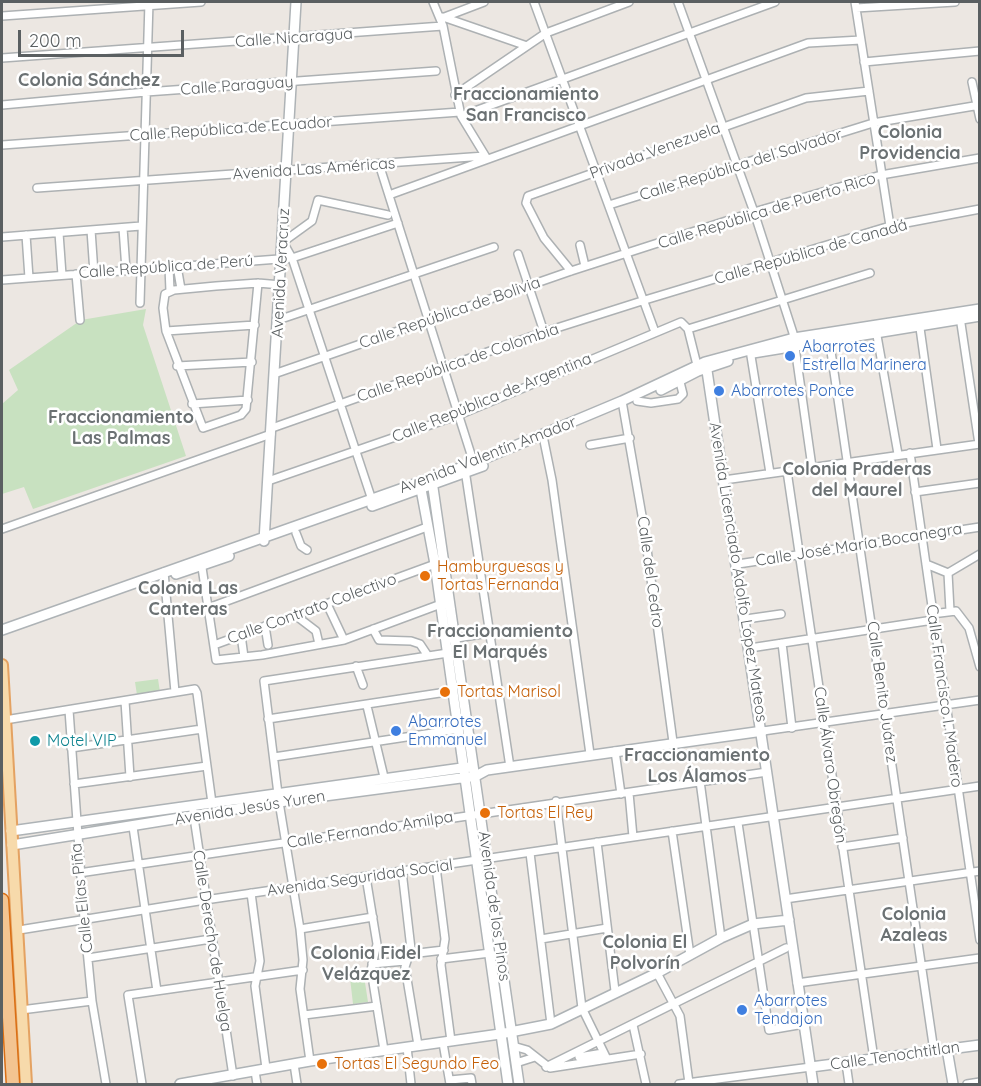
<!DOCTYPE html>
<html>
<head>
<meta charset="utf-8">
<style>
  body { margin:0 }
  #map { position:relative; width:981px; height:1086px; overflow:hidden; background:#ece7e2; font-family:Quicksand,sans-serif }
  canvas { display:block }
  .frame { position:absolute; inset:0; border:3px solid #5a5f61; pointer-events:none }
  .scale { position:absolute; left:18px; top:30px; width:166px; height:27px; box-sizing:border-box; border:3px solid #5a5f61; border-top:0; padding-left:8px; font-size:18px; line-height:21px; white-space:nowrap; color:#5a5f61; -webkit-text-stroke:4px #fff; paint-order:stroke }
</style>
</head>
<body>
<div id="map">
<canvas width="981" height="1086"></canvas>
<div class="frame"></div>
<div class="scale">200 m</div>
</div>
<script>
const c = document.querySelector('canvas').getContext('2d');
c.lineJoin = 'round';
function paint(path, color) {
  c.fillStyle = color;
  c.fill(path, 'evenodd');
}
function shape(rows) {
  const path = new Path2D();
  for (const r of rows) {
    path.moveTo(r[0], r[1]);
    for (let i = 2; i < r.length; i += 2) path.lineTo(r[i], r[i + 1]);
  }
  return path;
}
function stroke(path, color, width, dash) {
  c.strokeStyle = color;
  c.lineWidth = width;
  c.lineCap = dash ? 'butt' : 'round';
  c.setLineDash(dash || []);
  c.stroke(path);
}
function drawText(font, color, halo, rows, align = 'center') {
  c.font = font + ' Quicksand,sans-serif';
  c.lineWidth = 5;
  c.setLineDash([]);
  c.textBaseline = 'middle';
  c.strokeStyle = halo;
  c.fillStyle = color;
  for (const [text, x, y, turn = 0] of rows) {
    c.save();
    c.translate(x, y);
    c.rotate((+turn || 0) * Math.PI / 180);
    c.textAlign = isNaN(turn) ? turn : align;
    if (halo) c.strokeText(text, 0, 0);
    c.fillText(text, 0, 0);
    c.restore();
  }
}
paint(shape([
  [146,309,143,325,186,456,33,509,24,487,2,494,2,404,18,390,9,370,81,320],
  [158,679,160,692,137,695,135,682],
  [364,976,368,1002,353,1004,350,978]
]), '#c8e1c0');
const street = shape([
  [433,2,443,26,461,116,486,157],
  [534,2,655,332],
  [678,2,754,212,793,333,812,467],
  [855,2,890,226],
  [856,8,955,2],
  [2,16,201,2],
  [443,17,527,46],
  [442,18,484,2],
  [2,58,443,26],
  [864,62,980,51],
  [972,82,980,119],
  [455,95,546,33,629,2],
  [2,105,146,92,436,71],
  [461,116,775,2],
  [2,145,460,112],
  [379,164,475,467],
  [37,188,485,156],
  [389,195,808,43,861,40],
  [609,205,873,123,980,105],
  [123,228,126,270],
  [91,230,94,273],
  [59,233,62,275],
  [26,235,29,278],
  [2,237,141,226],
  [580,245,585,266],
  [518,254,544,332],
  [177,266,181,289],
  [169,267,170,291],
  [571,271,544,238,526,203,528,196,806,98,869,91],
  [76,274,80,320],
  [2,280,292,258,398,223],
  [258,283,246,409,241,415,203,428,166,331,163,308,165,294,174,290,216,286,258,283,281,285],
  [140,303,149,2],
  [960,317,979,444],
  [278,320,494,247],
  [919,321,937,449],
  [688,329,870,273],
  [876,330,898,454],
  [166,331,255,325],
  [829,338,934,1051],
  [750,350,770,473],
  [177,366,252,362],
  [274,374,571,271,754,212,881,175,980,158],
  [622,401,644,527,673,742],
  [637,401,651,403,678,399,683,394,680,382],
  [192,404,248,400],
  [272,428,544,332,645,300,890,226,980,209],
  [543,436,552,480,590,754],
  [590,445,630,438],
  [910,453,980,940],
  [465,470,510,767],
  [787,471,874,1059],
  [724,480,980,444],
  [268,481,459,415,681,322,688,329,698,369],
  [915,492,980,483],
  [373,503,292,258,283,242,312,221,318,200,388,215],
  [2,529,271,434],
  [296,533,301,546,307,550],
  [201,561,216,660,262,655,344,640,441,604],
  [738,564,980,527],
  [926,564,948,573],
  [164,572,175,692],
  [948,573,950,611],
  [948,573,980,554],
  [327,604,344,640],
  [208,608,427,527],
  [932,614,956,611,969,628,980,667],
  [295,615,316,631,319,644],
  [746,619,781,614],
  [265,626,268,645],
  [373,629,379,640,411,641,420,644,428,656],
  [241,635,244,657],
  [451,639,488,633],
  [782,643,792,728],
  [214,645,438,563],
  [750,648,933,620],
  [356,666,363,685],
  [125,701,130,777],
  [367,706,384,777],
  [69,710,84,919,92,1001,106,1084],
  [268,719,453,691],
  [5,720,195,689,197,693,212,803],
  [763,731,980,700],
  [71,748,202,729],
  [615,751,621,794],
  [274,757,459,729],
  [700,781,721,938],
  [74,784,207,766],
  [629,793,633,837],
  [556,801,582,1008,607,1059],
  [193,811,233,1076],
  [738,823,769,1030,804,1024],
  [133,827,157,991],
  [672,831,690,955],
  [597,842,615,991],
  [842,847,903,838],
  [530,853,551,1024],
  [436,867,445,939,441,965,451,1041],
  [402,871,411,949,405,967,418,1045],
  [79,873,767,772],
  [366,877,377,944,371,970,384,1050],
  [251,893,260,961,255,986,266,1068],
  [785,899,980,871],
  [300,929,373,917],
  [19,930,205,900,980,786],
  [541,939,607,928],
  [410,954,444,950],
  [88,958,211,939],
  [441,959,490,953],
  [372,964,405,961],
  [657,973,680,1016,689,1083],
  [797,983,980,958],
  [21,1010,92,1001],
  [304,1015,377,1006],
  [633,1025,646,1084],
  [443,1043,450,1084],
  [513,1046,527,1050,550,1068,641,1054],
  [407,1047,411,1084],
  [579,1057,603,1053],
  [310,1061,300,989,303,960,300,929,279,802,264,681,448,653],
  [516,1063,535,1057],
  [846,1063,849,1084],
  [294,1064,297,1084],
  [546,1067,786,948],
  [255,1071,257,1084],
  [450,1080,471,1078,472,1084],
  [142,1084,128,995,303,970],
  [679,1084,811,1067],
  [967,1084,980,1082]
]);
const secondary = shape([
  [753,353,980,316],
  [706,364,813,1084],
  [661,390,698,371,728,361],
  [432,481,519,1084],
  [420,484,435,564,508,1084],
  [372,506,483,466],
  [264,541,296,2],
  [176,574,229,556],
  [2,630,474,463,622,401,705,362,794,338,980,309],
  [11,831,469,767],
  [12,845,279,802,476,776,487,770,763,731],
  [947,1049,953,1084],
  [811,1067,980,1045],
  [180,1084,310,1061,500,1034,551,1024,657,973,721,938,753,924,789,920]
]);
const primary = shape([
  [2,665,26,1084]
]);
const highway = shape([
  [2,900,13,1084]
]);
stroke(street, '#adb1b3', 10);
stroke(secondary, '#aeb3b6', 12);
stroke(primary, '#e4a262', 14);
stroke(highway, '#da6f14', 15);
stroke(street, '#fff', 7);
stroke(secondary, '#fff', 9);
stroke(primary, '#f7daab', 10);
stroke(highway, '#f3c491', 12);
for (const [x, y, r, color] of [
  [790,356,6,"#3f7fe0"],
  [719,391,6,"#3f7fe0"],
  [425,576,6,"#e8710a"],
  [445,692,6,"#e8710a"],
  [396,731,6,"#3f7fe0"],
  [35,741,6,"#0f9aa8"],
  [485,813,6,"#e8710a"],
  [742,1010,6,"#3f7fe0"],
  [322,1064,6,"#e8710a"]
]) {
  const dot = new Path2D();
  dot.arc(x, y, r, 0, 2 * Math.PI);
  c.fillStyle = color;
  c.fill(dot);
  stroke(dot, '#fff', 2);
}
drawText('16px', '#5a5f61', '#fff', [
  ["Calle Nicaragua",294,38,-4],
  ["Calle Paraguay",237,86,-4],
  ["Calle República de Ecuador",231,129,-4],
  ["Privada Venezuela",655,151,-20],
  ["Calle República del Salvador",741,165,-17],
  ["Avenida Las Américas",314,169,-4],
  ["Calle República de Puerto Rico",767,211,-17],
  ["Calle República de Canadá",811,252,-16],
  ["Calle República de Perú",166,267,-4],
  ["Avenida Veracruz",281,273,-87],
  ["Calle República de Bolivia",450,313,-19],
  ["Calle República de Colombia",458,363,-19],
  ["Calle República de Argentina",492,398,-22],
  ["Avenida Valentín Amador",488,455,-21],
  ["Calle José María Bocanegra",859,545,-9],
  ["Calle del Cedro",650,572,82],
  ["Avenida Licenciado Adolfo López Mateos",738,572,81],
  ["Calle Contrato Colectivo",312,609,-20],
  ["Calle Benito Juárez",882,692,82],
  ["Calle Francisco I. Madero",944,696,82],
  ["Calle Álvaro Obregón",830,765,82],
  ["Avenida Jesús Yuren",250,808,-9],
  ["Calle Fernando Amilpa",370,830,-9],
  ["Avenida Seguridad Social",360,878,-8],
  ["Calle Elías Piña",82,898,-96],
  ["Avenida de los Pinos",494,906,82],
  ["Calle Derecho de Huelga",212,941,81],
  ["Calle Tenochtitlan",895,1056,-8]
]);
drawText('16px', '#366cbe', '#fff', [
  ["Abarrotes",802,347],
  ["Estrella Marinera",802,365],
  ["Abarrotes Ponce",731,391],
  ["Abarrotes",408,722],
  ["Emmanuel",408,740],
  ["Abarrotes",754,1001],
  ["Tendajon",754,1019]
], 'left');
drawText('16px', '#c56008', '#fff', [
  ["Hamburguesas y",437,567],
  ["Tortas Fernanda",437,585],
  ["Tortas Marisol",457,692],
  ["Tortas El Rey",497,813],
  ["Tortas El Segundo Feo",334,1064]
], 'left');
drawText('16px', '#0d838f', '#fff', [
  ["Motel VIP",47,741]
], 'left');
drawText('bold 18px', '#6b7173', '#fff', [
  ["Colonia Sánchez",89,81],
  ["Fraccionamiento",526,95],
  ["San Francisco",526,116],
  ["Colonia",910,133],
  ["Providencia",910,154],
  ["Fraccionamiento",121,418],
  ["Las Palmas",121,439],
  ["Colonia Praderas",857,470],
  ["del Maurel",857,491],
  ["Colonia Las",188,589],
  ["Canteras",188,610],
  ["Fraccionamiento",500,632],
  ["El Marqués",500,653],
  ["Fraccionamiento",697,756],
  ["Los Álamos",697,777],
  ["Colonia",914,915],
  ["Azaleas",914,936],
  ["Colonia El",645,943],
  ["Polvorín",645,964],
  ["Colonia Fidel",366,954],
  ["Velázquez",366,975]
]);
</script>
</body>
</html>
